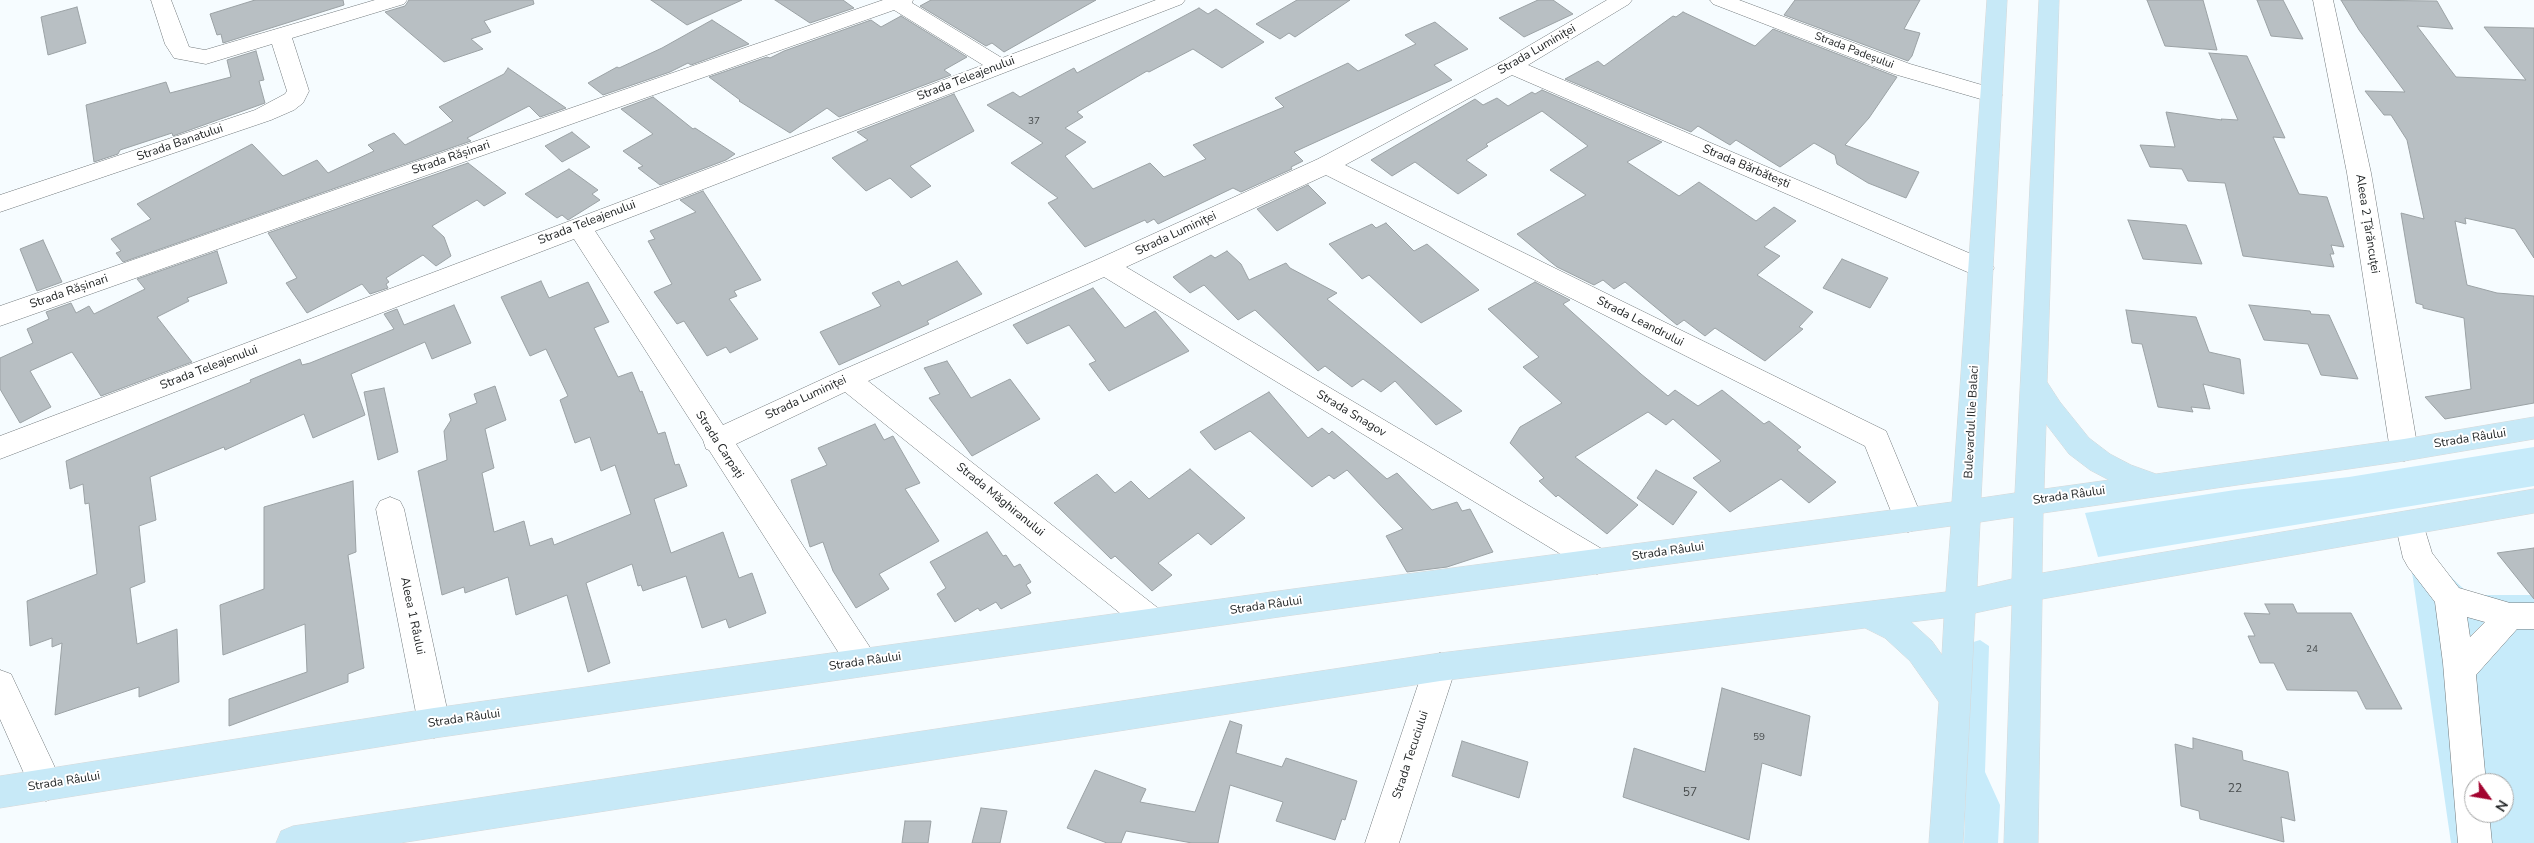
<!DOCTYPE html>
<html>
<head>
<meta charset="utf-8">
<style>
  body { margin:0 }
  #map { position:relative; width:2534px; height:843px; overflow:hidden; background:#f6fcff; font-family:"Nunito Sans",sans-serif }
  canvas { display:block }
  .north { position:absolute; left:2464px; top:773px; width:50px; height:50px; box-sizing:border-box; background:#fff; border:1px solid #a7a8a8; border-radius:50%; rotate:122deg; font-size:14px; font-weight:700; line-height:20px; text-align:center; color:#222526 }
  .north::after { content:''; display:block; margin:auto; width:18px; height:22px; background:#a30430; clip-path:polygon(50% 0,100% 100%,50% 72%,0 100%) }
</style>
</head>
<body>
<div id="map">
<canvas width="2534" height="843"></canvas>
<div class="north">N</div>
</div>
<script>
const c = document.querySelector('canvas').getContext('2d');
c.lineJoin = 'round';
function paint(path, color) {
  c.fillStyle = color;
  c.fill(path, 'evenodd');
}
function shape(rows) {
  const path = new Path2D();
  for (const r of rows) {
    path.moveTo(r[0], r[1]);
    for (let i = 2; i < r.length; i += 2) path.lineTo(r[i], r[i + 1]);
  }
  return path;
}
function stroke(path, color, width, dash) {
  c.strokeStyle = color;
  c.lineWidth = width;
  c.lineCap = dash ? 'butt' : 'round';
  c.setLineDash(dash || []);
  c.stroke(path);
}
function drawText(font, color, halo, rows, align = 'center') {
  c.font = font + ' "Nunito Sans",sans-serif';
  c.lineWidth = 4;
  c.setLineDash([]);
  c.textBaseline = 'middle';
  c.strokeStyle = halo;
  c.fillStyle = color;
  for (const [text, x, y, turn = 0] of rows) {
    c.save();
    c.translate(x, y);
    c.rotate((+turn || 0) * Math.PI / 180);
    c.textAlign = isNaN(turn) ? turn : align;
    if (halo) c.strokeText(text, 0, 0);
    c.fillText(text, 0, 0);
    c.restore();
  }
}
paint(shape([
  [2534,447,2534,486,2098,557,2085,513,2235,490,2349,477],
  [2428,555,2470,595,2534,595,2534,843,2451,843,2410,558],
  [2474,783,2504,783,2504,813,2474,813],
  [1980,640,1989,646,1985,772,2000,805,1998,843,1964,843,1970,643]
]), '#c7ebfa');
const building = shape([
  [255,0,343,0,344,5,223,43,221,34,217,35,210,14,255,0],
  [409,0,533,0,534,4,484,21,491,32,471,39,483,49,444,62,385,12,405,6,409,0],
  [651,0,742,0,687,25,651,0],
  [775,0,843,0,854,8,810,23,775,0],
  [931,0,1096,0,1004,52,992,43,986,46,920,6,931,0],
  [1297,0,1350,0,1295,37,1289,33,1280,39,1256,24,1297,0],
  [1538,0,1553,0,1573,14,1524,37,1499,18,1538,0],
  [1795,0,1920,0,1904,29,1920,33,1912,56,1908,61,1784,15,1795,0],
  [2147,0,2203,0,2217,50,2165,46,2147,0],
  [2257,0,2283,0,2303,39,2271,36,2257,0],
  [2341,0,2437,1,2453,29,2417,26,2456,77,2526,80,2484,27,2534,28,2534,258,2515,229,2465,218,2466,224,2455,221,2467,285,2497,293,2534,296,2534,403,2445,419,2425,397,2471,389,2464,318,2423,308,2423,305,2416,303,2401,213,2424,219,2407,140,2391,115,2384,115,2365,91,2405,92,2359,30,2341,0],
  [77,7,86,43,48,55,41,17,77,7],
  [1199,8,1208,14,1216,9,1264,42,1222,68,1193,49,1149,72,1147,71,1077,112,1083,117,1065,128,1086,142,1065,156,1093,189,1150,163,1164,177,1206,159,1193,145,1284,107,1275,98,1348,63,1358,71,1416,44,1405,35,1435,22,1468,49,1434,65,1452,80,1294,152,1303,161,1291,167,1292,169,1241,192,1233,188,1158,224,1154,219,1147,223,1145,220,1085,247,1048,203,1058,198,1011,163,1043,143,987,105,1013,92,1020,97,1074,68,1077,73,1199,8],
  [1683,12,1755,46,1773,29,1897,77,1869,118,1845,145,1919,172,1906,198,1868,183,1837,164,1835,155,1814,143,1780,167,1736,140,1730,145,1698,126,1691,132,1565,79,1598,61,1604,66,1673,16,1676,17,1683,12],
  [901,16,967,57,944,70,951,75,839,117,827,108,790,133,739,101,740,100,709,77,767,57,770,58,784,51,871,20,881,27,901,16],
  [712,20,749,44,691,65,688,63,670,72,603,95,588,83,617,67,619,68,662,48,712,20],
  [256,51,264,80,259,81,265,103,173,136,172,133,120,150,118,154,94,162,86,105,166,82,170,93,231,77,227,60,256,51],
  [2209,53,2247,56,2285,138,2273,137,2299,194,2327,197,2344,247,2331,245,2334,254,2330,254,2334,267,2243,256,2225,183,2188,181,2182,169,2150,167,2140,145,2175,147,2166,112,2222,120,2221,119,2238,120,2209,53],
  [508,68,566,108,540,117,529,106,467,138,471,141,123,262,116,253,121,251,111,239,151,219,137,204,252,144,283,176,317,160,328,173,374,151,368,145,394,133,405,145,453,121,439,107,504,74,508,68],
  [1542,90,1662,142,1627,162,1679,196,1699,182,1756,221,1774,207,1796,221,1764,247,1780,256,1757,275,1813,312,1799,327,1803,329,1765,361,1715,328,1705,336,1684,320,1677,325,1625,282,1614,289,1603,280,1594,285,1557,267,1547,259,1517,234,1586,195,1550,170,1588,146,1542,111,1486,144,1488,146,1466,160,1487,175,1458,194,1415,162,1392,176,1371,160,1475,99,1483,105,1497,98,1508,106,1532,92,1535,94,1542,90],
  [954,94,974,131,910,166,931,186,911,198,890,178,866,191,832,158,868,140,857,132,954,94],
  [653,97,693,129,695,128,735,154,726,160,660,185,638,168,643,166,623,151,653,134,621,109,653,97],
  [572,132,590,147,562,162,545,146,572,132],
  [468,163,506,193,484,206,477,200,432,226,444,237,451,256,436,266,423,255,386,278,389,282,386,284,388,288,370,294,362,284,307,313,286,283,297,278,268,233,468,163],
  [569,169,598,190,592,194,600,200,568,220,562,215,557,218,525,194,569,169],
  [1308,185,1326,203,1277,231,1257,209,1308,185],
  [703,191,761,280,734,291,737,296,729,299,758,339,730,353,726,347,707,356,684,321,677,324,654,292,672,284,648,241,655,239,650,231,696,212,680,200,703,191],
  [2128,220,2186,225,2202,264,2143,259,2128,220],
  [1386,223,1414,251,1427,244,1479,290,1421,323,1369,275,1362,279,1329,244,1372,224,1376,228,1386,223],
  [43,240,62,282,37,291,20,249,43,240],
  [217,251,227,283,187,298,189,301,157,317,192,362,101,396,72,352,30,371,51,407,20,423,0,389,0,358,33,343,27,329,49,319,46,312,71,303,76,313,89,306,94,314,145,289,137,279,217,251],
  [1227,251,1241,264,1249,280,1286,263,1290,268,1337,293,1327,299,1462,411,1436,425,1395,381,1381,392,1363,379,1352,387,1325,366,1318,371,1255,310,1238,320,1204,285,1190,293,1173,277,1211,255,1215,258,1227,251],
  [1842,259,1888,278,1870,308,1823,288,1842,259],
  [957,261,982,294,927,321,929,324,839,365,820,332,881,306,872,293,899,281,902,286,957,261],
  [541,281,549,298,588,282,609,322,594,328,618,377,632,372,640,392,642,391,658,434,665,432,675,465,679,464,687,486,654,499,671,553,723,532,739,578,752,573,766,613,729,628,726,619,702,628,686,576,643,591,641,585,638,586,632,564,586,583,610,663,588,672,567,595,516,615,508,577,465,593,464,587,442,595,418,471,447,460,444,431,451,420,449,414,477,403,474,394,495,386,506,420,485,429,494,468,482,473,494,532,524,521,530,546,552,538,554,545,631,514,615,465,601,471,590,437,575,443,560,400,568,396,546,349,530,356,501,297,541,281],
  [1535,282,1570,300,1563,304,1641,374,1668,396,1675,390,1698,406,1722,390,1764,424,1769,421,1801,447,1797,450,1836,482,1809,503,1781,479,1730,512,1693,478,1721,461,1673,419,1666,425,1648,412,1575,457,1638,505,1607,534,1558,495,1556,497,1539,481,1544,478,1510,443,1520,427,1562,403,1523,367,1539,357,1488,309,1535,282],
  [1093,288,1125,328,1155,311,1189,351,1109,391,1089,364,1096,361,1069,325,1027,344,1013,325,1093,288],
  [454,305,471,343,432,359,425,342,351,374,365,415,313,438,304,414,225,450,224,447,150,477,156,520,139,526,145,582,130,588,137,644,177,629,179,682,139,697,139,687,55,715,62,643,52,647,52,638,30,646,27,601,97,574,89,503,85,504,83,484,70,489,66,461,251,382,250,380,300,359,302,365,310,363,394,329,384,314,397,309,404,325,454,305],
  [2249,305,2310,311,2311,314,2329,315,2358,379,2321,375,2308,344,2264,340,2249,305],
  [2126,310,2196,317,2209,352,2240,359,2244,394,2203,384,2210,409,2191,407,2193,412,2158,407,2142,344,2132,343,2126,310],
  [947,361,971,398,1010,379,1040,419,972,456,929,398,940,394,924,368,947,361],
  [384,388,398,452,378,460,364,392,384,388],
  [1269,392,1308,438,1322,428,1329,434,1332,431,1387,479,1397,473,1432,510,1457,502,1462,511,1470,509,1493,552,1447,567,1407,572,1386,536,1403,529,1347,470,1334,479,1329,475,1312,487,1250,431,1215,450,1200,432,1269,392],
  [875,424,884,440,893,436,920,483,905,489,939,541,879,574,889,589,856,608,833,571,823,542,810,547,791,480,827,465,818,448,875,424],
  [1190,469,1245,518,1211,545,1198,533,1158,563,1172,575,1152,591,1115,556,1111,559,1054,503,1097,474,1115,493,1131,481,1149,499,1190,469],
  [1656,470,1697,492,1673,525,1637,498,1656,470],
  [353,481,356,552,348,555,364,668,348,674,348,682,229,726,229,699,307,672,305,624,223,655,220,605,264,589,264,507,353,481],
  [987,532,1003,556,1006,555,1014,567,1020,564,1031,582,1026,585,1031,593,1001,609,996,602,980,611,978,608,955,622,937,594,946,588,930,562,987,532],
  [2534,548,2534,599,2497,553,2534,548],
  [2265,604,2293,604,2297,613,2351,613,2402,709,2366,709,2357,691,2287,690,2274,663,2260,663,2248,636,2255,636,2244,613,2270,614,2265,604],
  [1722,688,1810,716,1801,776,1762,763,1749,840,1623,797,1634,748,1705,772,1722,688],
  [1230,721,1242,725,1236,753,1282,767,1286,758,1357,781,1345,820,1342,819,1335,840,1276,821,1283,802,1230,785,1218,843,1192,843,1126,831,1121,843,1107,843,1067,828,1095,770,1146,789,1140,802,1195,812,1230,721],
  [2193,738,2242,751,2243,760,2288,772,2295,821,2281,817,2284,842,2200,819,2199,811,2181,806,2175,744,2193,749,2193,738],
  [1462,741,1528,762,1519,798,1452,776,1462,741],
  [981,808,1007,811,1000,843,972,843,981,808],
  [905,821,931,821,928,843,902,843,905,821]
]);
paint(building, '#b8bfc3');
stroke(building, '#9ba2a5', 1);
const minor = shape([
  [151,0,171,0,189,47,205,50,375,0,407,0,404,4,292,38,309,91,303,103,294,110,271,120,0,212,0,195,255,110,285,94,287,91,272,44,206,64,174,58,165,44,151,0],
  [883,0,913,0,912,3,1002,58,1156,0,1185,0,1182,4,595,231,723,425,838,372,1096,260,1318,159,1503,61,1607,0,1632,0,1629,4,1528,65,1990,262,1994,268,1990,274,1981,277,1972,274,1512,75,1345,165,1886,431,1923,520,1918,529,1908,532,1898,529,1865,446,1326,175,1126,267,1607,552,1612,561,1607,570,1597,574,1587,570,1104,277,868,381,1163,612,1167,621,1163,630,1152,634,1141,630,845,392,736,444,873,652,878,662,873,672,862,676,851,672,709,450,706,449,703,440,574,239,0,459,0,436,983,65,894,10,0,326,0,306,883,0],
  [1710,0,1739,0,1910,64,1999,90,2002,95,1999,100,1991,102,1894,74,1713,4,1710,0],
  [2313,0,2333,0,2371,173,2418,450,2414,458,2404,461,2394,458,2390,450,2347,173,2313,0],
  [390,497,400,501,404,509,450,723,445,733,434,738,423,733,418,723,376,509,380,501,390,497],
  [2410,511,2420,514,2432,553,2459,588,2510,603,2534,603,2534,629,2517,629,2476,675,2486,783,2474,783,2474,813,2489,813,2492,843,2458,843,2443,663,2435,602,2408,567,2403,558,2395,523,2400,514,2410,511],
  [2467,617,2485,622,2470,637,2467,617],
  [1440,653,1451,657,1456,667,1399,843,1365,843,1424,667,1429,657,1440,653],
  [0,670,11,674,58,774,63,785,58,796,46,801,34,796,0,719,0,670]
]);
const major = shape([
  [1987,0,2007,0,1981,498,2015,493,2039,0,2059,0,2047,382,2060,402,2089,438,2110,454,2131,465,2156,474,2404,439,2534,417,2534,439,2404,461,2043,513,2042,573,2534,489,2534,513,2042,599,2038,843,2004,843,2012,605,1975,613,1963,843,1929,843,1939,702,1910,661,1885,638,1865,628,1440,681,400,843,276,843,281,831,293,826,1440,653,1946,592,1951,526,1293,615,434,738,0,808,0,776,434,708,1293,589,1952,502,1987,0],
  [2046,424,2069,454,2090,470,2109,480,2044,489,2046,424],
  [2014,517,2012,579,1977,587,1980,522,2014,517],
  [1944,618,1942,655,1932,641,1911,622,1944,618]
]);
stroke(minor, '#737a7d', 1);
stroke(major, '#d7d8d8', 1);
paint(minor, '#fff');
paint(major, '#c7e9f7');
drawText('10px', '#484c4d', null, [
  ["37",1034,122],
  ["24",2312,650],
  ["59",1759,738]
]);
drawText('11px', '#222526', '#fff', [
  ["Strada Padeșului",1854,51,21]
]);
drawText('12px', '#222526', '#fff', [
  ["Strada Luminiței",1537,50,-30],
  ["Strada Teleajenului",966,79,-21],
  ["Strada Banatului",180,143,-19],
  ["Strada Rășinari",451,158,-19],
  ["Strada Bărbătești",1746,167,23],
  ["Strada Teleajenului",587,223,-21],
  ["Aleea 2 Țărăncuței",2367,224,81],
  ["Strada Luminiței",1176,234,-25],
  ["Strada Rășinari",69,292,-19],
  ["Strada Leandrului",1640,322,27],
  ["Strada Teleajenului",209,368,-21],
  ["Strada Luminiței",806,398,-25],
  ["Strada Snagov",1351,414,31],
  ["Bulevardul Ilie Balaci",1972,422,-87],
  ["Strada Râului",2470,439,-9],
  ["Strada Carpați",719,445,57],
  ["Strada Râului",2069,496,-8],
  ["Strada Măghiranului",1000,500,39],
  ["Strada Râului",1668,552,-8],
  ["Strada Râului",1266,606,-8],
  ["Aleea 1 Râului",412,616,78],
  ["Strada Râului",865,662,-8],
  ["Strada Râului",464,719,-8],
  ["Strada Tecuciului",1411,755,-72],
  ["Strada Râului",64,782,-9]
]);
drawText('12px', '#484c4d', null, [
  ["22",2235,789],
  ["57",1690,793]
]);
</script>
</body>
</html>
